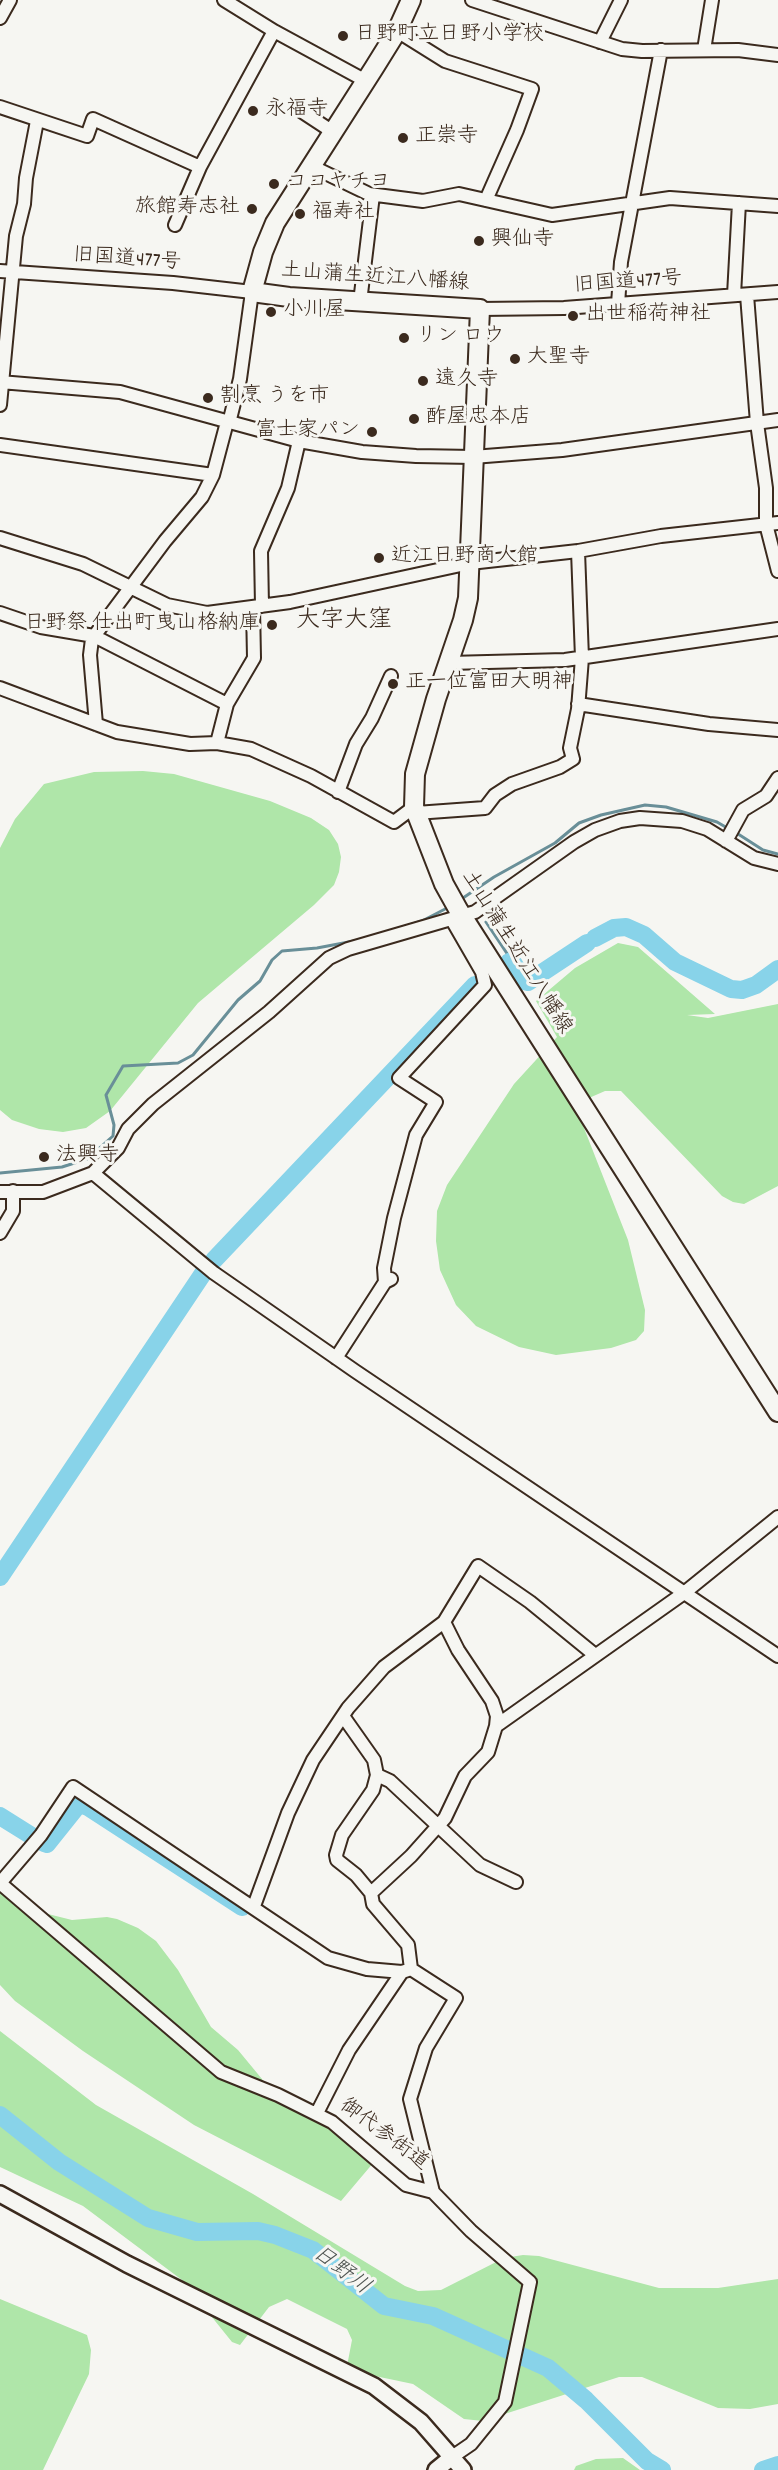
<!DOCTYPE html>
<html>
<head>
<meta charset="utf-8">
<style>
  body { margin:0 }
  canvas { display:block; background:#f6f6f2 }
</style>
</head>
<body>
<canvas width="778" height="2470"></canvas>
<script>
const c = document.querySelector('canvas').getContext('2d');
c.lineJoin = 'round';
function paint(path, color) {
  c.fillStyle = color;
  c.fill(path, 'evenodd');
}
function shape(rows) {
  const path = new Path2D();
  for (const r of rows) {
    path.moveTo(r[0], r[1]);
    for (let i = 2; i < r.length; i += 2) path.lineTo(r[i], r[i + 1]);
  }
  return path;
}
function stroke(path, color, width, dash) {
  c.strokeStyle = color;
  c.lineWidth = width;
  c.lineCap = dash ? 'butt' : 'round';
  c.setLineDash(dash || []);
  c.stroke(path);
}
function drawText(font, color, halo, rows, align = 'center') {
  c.font = font + ' Dekko,"Klee One",sans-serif';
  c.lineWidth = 6;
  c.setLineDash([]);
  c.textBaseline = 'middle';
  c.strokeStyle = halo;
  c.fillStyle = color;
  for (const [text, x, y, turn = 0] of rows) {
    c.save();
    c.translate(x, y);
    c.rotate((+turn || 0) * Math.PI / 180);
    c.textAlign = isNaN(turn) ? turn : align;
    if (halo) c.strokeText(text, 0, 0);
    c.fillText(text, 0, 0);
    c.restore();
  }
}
paint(shape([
  [143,771,174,774,270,801,311,818,329,830,338,844,341,857,339,872,334,885,314,905,198,1003,110,1111,86,1128,63,1132,39,1129,12,1120,0,1110,0,848,15,819,44,784,94,772],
  [618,943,638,947,715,1014,687,1015,708,1018,778,1004,778,1186,744,1204,733,1202,722,1196,621,1091,605,1091,589,1098,582,1107,582,1123,628,1240,645,1310,644,1331,636,1340,611,1348,556,1355,519,1347,476,1326,456,1305,440,1270,436,1241,437,1211,447,1185,514,1084,557,1037,536,1001,575,968],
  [0,1873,8,1886,32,1906,44,1913,72,1920,107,1917,117,1919,138,1928,156,1941,178,1970,211,2027,238,2050,281,2102,321,2119,374,2162,341,2201,194,2125,83,2051,15,2001,0,1985],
  [0,2031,96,2105,253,2194,405,2286,418,2291,441,2290,504,2258,523,2255,539,2256,659,2288,718,2288,778,2279,778,2404,750,2409,718,2408,642,2377,619,2377,483,2421,464,2419,413,2384,375,2376,347,2366,352,2340,347,2329,287,2299,269,2307,240,2345,232,2342,182,2280,83,2206,0,2167],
  [0,2299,87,2335,91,2350,89,2374,43,2470,0,2470],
  [623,2458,640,2470,574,2470,576,2466,596,2459]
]), '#afe6a9');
stroke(shape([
  [735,832,763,850,778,854],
  [460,900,494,877,555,843,579,823,601,815,645,805,666,807,717,822,729,829],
  [486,922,512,961],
  [377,935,422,921,449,907],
  [0,1173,62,1167,87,1159,113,1136,114,1125,106,1095,123,1066,178,1063,193,1055,238,1000,260,981,272,960,282,951,317,948,354,941]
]), '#698f98', 3);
stroke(shape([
  [595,938,614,928,626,927,644,935,675,962,731,989,742,990,756,985,778,969],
  [509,962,512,961,524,981,528,982,587,943],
  [214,1260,475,985],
  [0,1577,204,1272],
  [0,1816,35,1838],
  [44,1843,47,1844,79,1804,88,1807,242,1907],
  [0,2115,59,2162,148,2218,197,2232,258,2231,275,2235,313,2250,384,2306,433,2316,548,2368,586,2400,647,2461,662,2470],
  [763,2470,778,2465]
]), '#88d3e9', 18);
const minor = shape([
  [224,0,274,31,366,81],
  [472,0,622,49,642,51,738,50,778,55],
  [0,18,10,0],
  [397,31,445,61,532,89,517,130,486,200],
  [600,42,621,0],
  [704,50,712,0],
  [0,107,87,136,93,119,200,167,274,31],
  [298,109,333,132],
  [311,166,369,194,423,201,459,194,552,215,670,198,778,206],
  [175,225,200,167],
  [0,271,173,283,252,292,240,379,229,423],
  [734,295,739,203],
  [747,295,757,423,766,488,766,524,778,571],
  [360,302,373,195],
  [618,304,621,262,661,50],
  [480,309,564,308,778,292],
  [0,382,120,392,299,441,362,452,416,456,473,457,562,450,778,420],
  [0,405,16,236,24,204,26,178,37,121],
  [0,445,213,475],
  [0,538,83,564,167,605,207,613,290,602,470,563,578,551,661,536,778,523],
  [262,606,261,551,288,488,299,441],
  [0,613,41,627,94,636,227,704],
  [449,663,565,660,778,629],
  [0,688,117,732,190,744,217,743,251,749,311,776,394,822,414,807],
  [578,704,709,724,778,730],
  [96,724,90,655,92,639,165,541,202,497,213,475,227,422],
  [217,743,227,704,254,658,253,607],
  [338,792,356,744,372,718,391,676],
  [416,813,485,808,495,795,512,784,560,767,573,759,570,748,578,709,582,658,578,551],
  [726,841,743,810,766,796,778,778],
  [93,1173,214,1273,355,1371,778,1656],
  [0,1192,43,1192,93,1173,118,1148,128,1129,153,1104,269,1012,329,958,348,949,475,912,574,842,595,830,620,821,640,818,682,821,707,829,754,858,778,864],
  [0,1233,13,1211,13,1191],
  [385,1282,384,1268,394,1218,416,1135,436,1102,399,1078,485,985,482,972,452,920],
  [336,1358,385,1282,391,1279],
  [444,1622,458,1650,492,1701,497,1716,496,1726],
  [343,1716,374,1760,377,1775,390,1781,480,1865,516,1882],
  [0,1883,221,2072,278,2095,332,2122,406,2185,433,2192,471,2231,530,2282,505,2402,471,2444,452,2457],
  [0,1883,41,1835,73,1787,328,1958,367,1969,402,1972,411,1969,456,1998,426,2048,410,2099,433,2192],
  [371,1893,356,1875,337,1860,336,1855,342,1835,373,1790,377,1775],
  [254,1906,288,1813,313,1760,348,1708,384,1667,444,1622,478,1566,530,1602,595,1655],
  [411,1969,408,1945,373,1904,371,1893,411,1856,445,1818,465,1776,488,1752,496,1726,684,1593,778,1517],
  [317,2113,349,2050,402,1972]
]);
const tertiary = shape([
  [0,2194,127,2264,374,2386,421,2422,463,2470],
  [436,2470,452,2457]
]);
const primary = shape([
  [411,0,397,31,374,68,275,223,263,252,252,292,289,297,480,309,468,598,463,620,436,699,415,774,414,807,444,884,459,911,778,1412]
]);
stroke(minor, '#3b2a1e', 16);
stroke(tertiary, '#3b2a1e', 20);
stroke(primary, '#3b2a1e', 22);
stroke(minor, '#f6f6f2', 12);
stroke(tertiary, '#f6f6f2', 15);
stroke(primary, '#f6f6f2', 18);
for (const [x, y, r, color] of [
  [343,36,6,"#3b2a1e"],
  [253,111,6,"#3b2a1e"],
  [403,138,6,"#3b2a1e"],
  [274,184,6,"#3b2a1e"],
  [252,209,6,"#3b2a1e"],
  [300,214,6,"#3b2a1e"],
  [479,241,6,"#3b2a1e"],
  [271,312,6,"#3b2a1e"],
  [573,316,6,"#3b2a1e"],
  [404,338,6,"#3b2a1e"],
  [515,359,6,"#3b2a1e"],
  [423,381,6,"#3b2a1e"],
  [208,398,6,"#3b2a1e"],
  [414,419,6,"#3b2a1e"],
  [372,432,6,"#3b2a1e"],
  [379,558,6,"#3b2a1e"],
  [272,625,6,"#3b2a1e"],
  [393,684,6,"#3b2a1e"],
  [44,1157,6,"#3b2a1e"]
]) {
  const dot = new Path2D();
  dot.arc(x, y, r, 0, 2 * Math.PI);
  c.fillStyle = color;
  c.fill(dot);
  stroke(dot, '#f6f6f2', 2);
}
drawText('21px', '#3b2a1e', '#f6f6f2', [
  ["日野町立日野小学校",355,36],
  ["永福寺",265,111],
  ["正崇寺",415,138],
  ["ココヤチヨ",286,184],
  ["旅館寿志社",240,209,"right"],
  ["福寿社",312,214],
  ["興仙寺",491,241],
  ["小川屋",283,312],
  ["出世稲荷神社",585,316],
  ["リン ロウ",416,338],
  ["大聖寺",527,359],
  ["遠久寺",435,381],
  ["割烹 うを市",220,398],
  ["酢屋忠本店",426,419],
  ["富士家パン",360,432,"right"],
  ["近江日野商人館",391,558],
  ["日野祭 仕出町曳山格納庫",260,625,"right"],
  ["正一位富田大明神",405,684],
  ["法興寺",56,1157]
], 'left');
drawText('21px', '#3b2a1e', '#f6f6f2', [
  ["旧国道477号",127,261,4],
  ["土山蒲生近江八幡線",375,279,4],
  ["旧国道477号",628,284,-4],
  ["土山蒲生近江八幡線",515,953,58],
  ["御代参街道",383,2136,37]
]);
drawText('italic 22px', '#4e5451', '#f6f6f2', [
  ["日野川",340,2272,37]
]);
drawText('24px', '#3b2a1e', '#f6f6f2', [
  ["大字大窪",344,623]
]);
</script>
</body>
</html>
